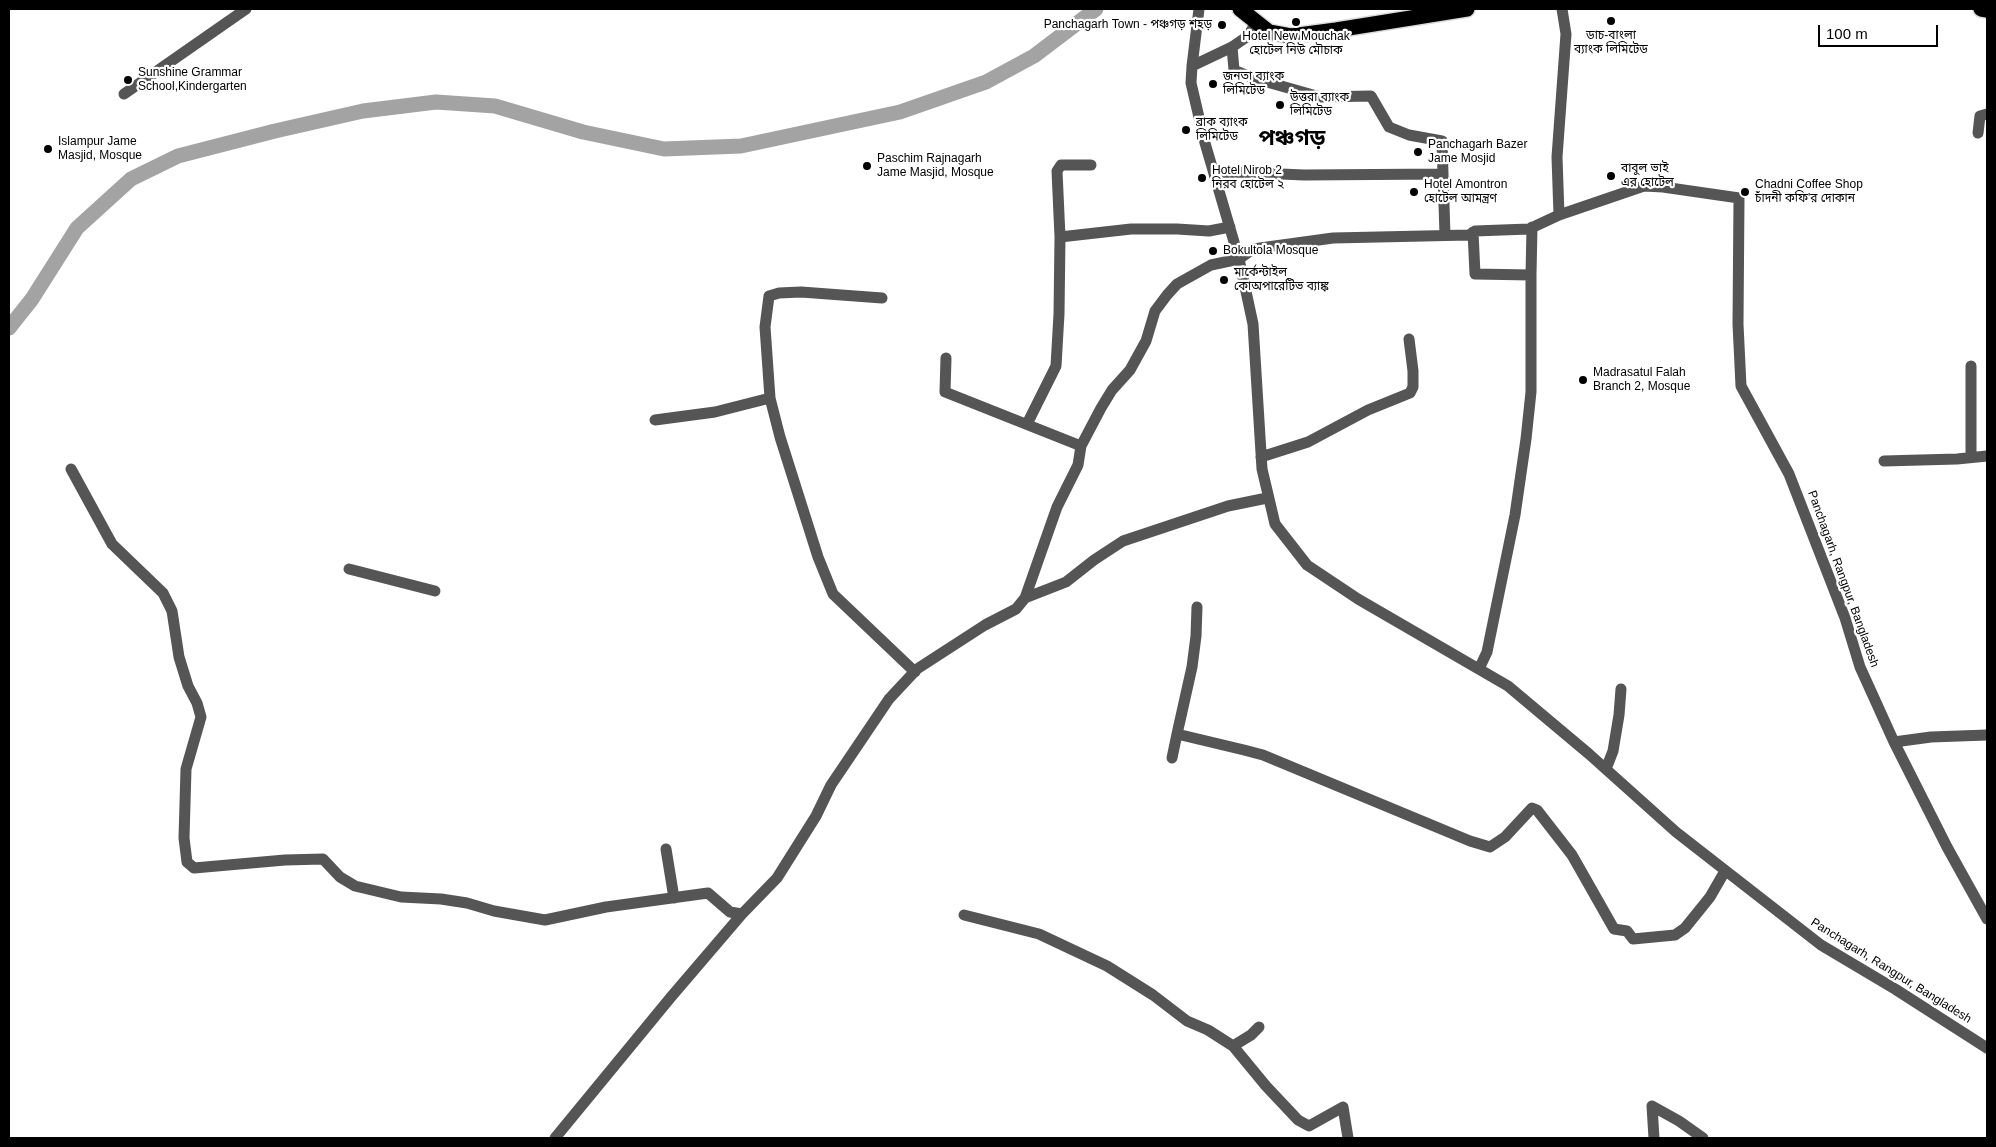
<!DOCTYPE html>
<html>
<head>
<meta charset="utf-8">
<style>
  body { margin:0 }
  #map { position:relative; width:1996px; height:1147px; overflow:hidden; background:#fff; font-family:Helvetica,sans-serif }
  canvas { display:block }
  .frame { position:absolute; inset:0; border:10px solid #000; pointer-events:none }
  .scale { position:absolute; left:1818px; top:25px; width:120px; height:22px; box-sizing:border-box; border:2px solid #000; border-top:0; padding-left:6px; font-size:15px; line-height:18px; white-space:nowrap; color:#000; -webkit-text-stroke:4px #fff; paint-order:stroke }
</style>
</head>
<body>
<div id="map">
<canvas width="1996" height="1147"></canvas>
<div class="frame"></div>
<div class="scale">100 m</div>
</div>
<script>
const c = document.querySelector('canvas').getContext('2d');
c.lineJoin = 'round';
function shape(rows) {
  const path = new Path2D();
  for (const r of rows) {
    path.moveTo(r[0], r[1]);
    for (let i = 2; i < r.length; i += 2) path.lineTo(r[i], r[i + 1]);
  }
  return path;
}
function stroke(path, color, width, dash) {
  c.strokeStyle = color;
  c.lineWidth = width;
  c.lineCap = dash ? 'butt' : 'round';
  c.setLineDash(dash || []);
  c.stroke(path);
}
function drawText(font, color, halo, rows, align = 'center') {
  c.font = font + ' Helvetica,"Noto Sans Bengali",sans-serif';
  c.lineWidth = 4.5;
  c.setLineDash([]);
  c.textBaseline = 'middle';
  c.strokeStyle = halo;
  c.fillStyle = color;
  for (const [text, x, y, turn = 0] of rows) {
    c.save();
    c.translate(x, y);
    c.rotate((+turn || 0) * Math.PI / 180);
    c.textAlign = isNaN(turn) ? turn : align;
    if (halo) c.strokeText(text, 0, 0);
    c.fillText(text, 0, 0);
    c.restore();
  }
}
stroke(shape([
  [9,328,32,299,77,228,131,179,178,156,275,131,363,111,436,102,495,106,583,132,664,149,741,146,900,112,986,82,1034,56,1096,9]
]), '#a3a3a3', 15);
const highway = shape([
  [1240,9,1269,32,1291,36,1336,30,1467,9],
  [1981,9,1987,10]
]);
stroke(highway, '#dbdbdb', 18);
stroke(shape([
  [1256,23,1248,36,1232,47,1192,66,1191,83,1205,143,1239,259,1253,324,1262,469,1275,524,1307,565,1358,599,1508,686,1589,754,1676,832,1821,945,1895,989,1987,1048],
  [1232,47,1234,70,1253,78,1320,97,1371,96,1389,127,1409,135,1442,141,1443,174],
  [1192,66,1199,9],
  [124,94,246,9],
  [1978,133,1980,116,1987,114],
  [1215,175,1236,172,1304,175,1443,174,1445,235],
  [1559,215,1644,186,1663,187,1739,198,1738,324,1741,386,1789,474,1845,618,1860,667,1894,742],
  [1473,232,1475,274,1531,275,1532,227],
  [1060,237,1057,171,1061,165,1091,165],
  [882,298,801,292,779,293,769,296,765,327,770,398,780,437,818,557,833,594,915,672],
  [946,358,945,392,1081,446,1101,408,1112,390,1130,370,1146,341,1155,311,1167,295,1177,284,1211,265,1239,259,1253,249,1333,238,1469,235,1475,231,1529,229,1559,215,1557,157,1566,34,1562,9],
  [1971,366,1971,457],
  [655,420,715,412,770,398],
  [1027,424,1056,366,1059,314,1060,237,1131,229,1177,229,1209,231,1230,227],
  [1261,457,1308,442,1368,410,1410,393,1413,387,1413,371,1409,339],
  [1884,461,1957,459,1987,456],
  [71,469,112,544,163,593,172,611,179,657,188,686,197,703,201,717,186,769,184,838,187,862,194,868,285,860,323,859,340,877,355,886,401,897,441,899,467,903,494,911,545,920,606,907,708,893,730,912,742,914,777,878,816,816,831,785,889,699,917,669,985,625,1016,609,1025,598,1057,507,1078,465,1081,446],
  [349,569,435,591],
  [1025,598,1066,582,1094,560,1123,541,1228,506,1267,498],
  [1479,669,1487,652,1515,515,1526,439,1531,392,1531,275],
  [1177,734,1192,667,1196,636,1197,607],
  [1987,735,1931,737,1894,742,1947,847,1987,919],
  [1172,758,1177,734,1244,750,1263,755,1470,841,1490,847,1505,837,1532,808,1537,810,1572,855,1614,929,1627,931,1633,939,1675,935,1685,928,1710,897,1725,871],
  [1606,769,1613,751,1619,715,1621,689],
  [666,849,674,898],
  [964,915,1039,934,1107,966,1153,995,1187,1021,1208,1030,1233,1046],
  [1259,1027,1251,1035,1233,1046,1266,1086,1298,1120,1309,1126,1343,1107,1348,1138],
  [555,1138,671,997,742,914],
  [1654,1138,1652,1106,1679,1121,1703,1138]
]), '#555', 11);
stroke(highway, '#000', 15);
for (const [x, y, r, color] of [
  [1611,21,5,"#000"],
  [1296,22,5,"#000"],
  [1222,25,5,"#000"],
  [128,80,5,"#000"],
  [1213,84,5,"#000"],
  [1280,105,5,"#000"],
  [1186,130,5,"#000"],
  [48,149,5,"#000"],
  [1418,152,5,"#000"],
  [867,166,5,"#000"],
  [1611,176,5,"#000"],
  [1202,178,5,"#000"],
  [1414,192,5,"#000"],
  [1745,192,5,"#000"],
  [1213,251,5,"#000"],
  [1224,280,5,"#000"],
  [1583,380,5,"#000"]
]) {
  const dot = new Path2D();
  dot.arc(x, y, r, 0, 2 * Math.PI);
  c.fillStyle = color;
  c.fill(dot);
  stroke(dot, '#fff', 2);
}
drawText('12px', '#000', '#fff', [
  ["Panchagarh Town - পঞ্চগড় শহড়",1212,25,"right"],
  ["ডাচ-বাংলা",1611,36,"center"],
  ["ব্যাংক লিমিটেড",1611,50,"center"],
  ["Hotel New Mouchak",1296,37,"center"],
  ["হোটেল নিউ মৌচাক",1296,51,"center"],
  ["Sunshine Grammar",138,73],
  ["School,Kindergarten",138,87],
  ["জনতা ব্যাংক",1223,77],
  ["লিমিটেড",1223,91],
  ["উত্তরা ব্যাংক",1290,98],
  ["লিমিটেড",1290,112],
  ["ব্রাক ব্যাংক",1196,123],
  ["লিমিটেড",1196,137],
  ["Islampur Jame",58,142],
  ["Masjid, Mosque",58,156],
  ["Panchagarh Bazer",1428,145],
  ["Jame Mosjid",1428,159],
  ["Paschim Rajnagarh",877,159],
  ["Jame Masjid, Mosque",877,173],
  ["বাবুল ভাই",1621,169],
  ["এর হোটেল",1621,183],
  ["Hotel Nirob 2",1212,171],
  ["নিরব হোটেল ২",1212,185],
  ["Hotel Amontron",1424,185],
  ["হোটেল আমন্ত্রণ",1424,199],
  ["Chadni Coffee Shop",1755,185],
  ["চাঁদনী কফি'র দোকান",1755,199],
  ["Bokultola Mosque",1223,251],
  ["মার্কেন্টাইল",1234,273],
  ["কোঅপারেটিভ ব্যাঙ্ক",1234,287],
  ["Madrasatul Falah",1593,373],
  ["Branch 2, Mosque",1593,387]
], 'left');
drawText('12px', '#000', '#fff', [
  ["Panchagarh, Rangpur, Bangladesh",1843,579,70],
  ["Panchagarh, Rangpur, Bangladesh",1891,971,32]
]);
drawText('bold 22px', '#000', '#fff', [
  ["পঞ্চগড়",1292,139]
]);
</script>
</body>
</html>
